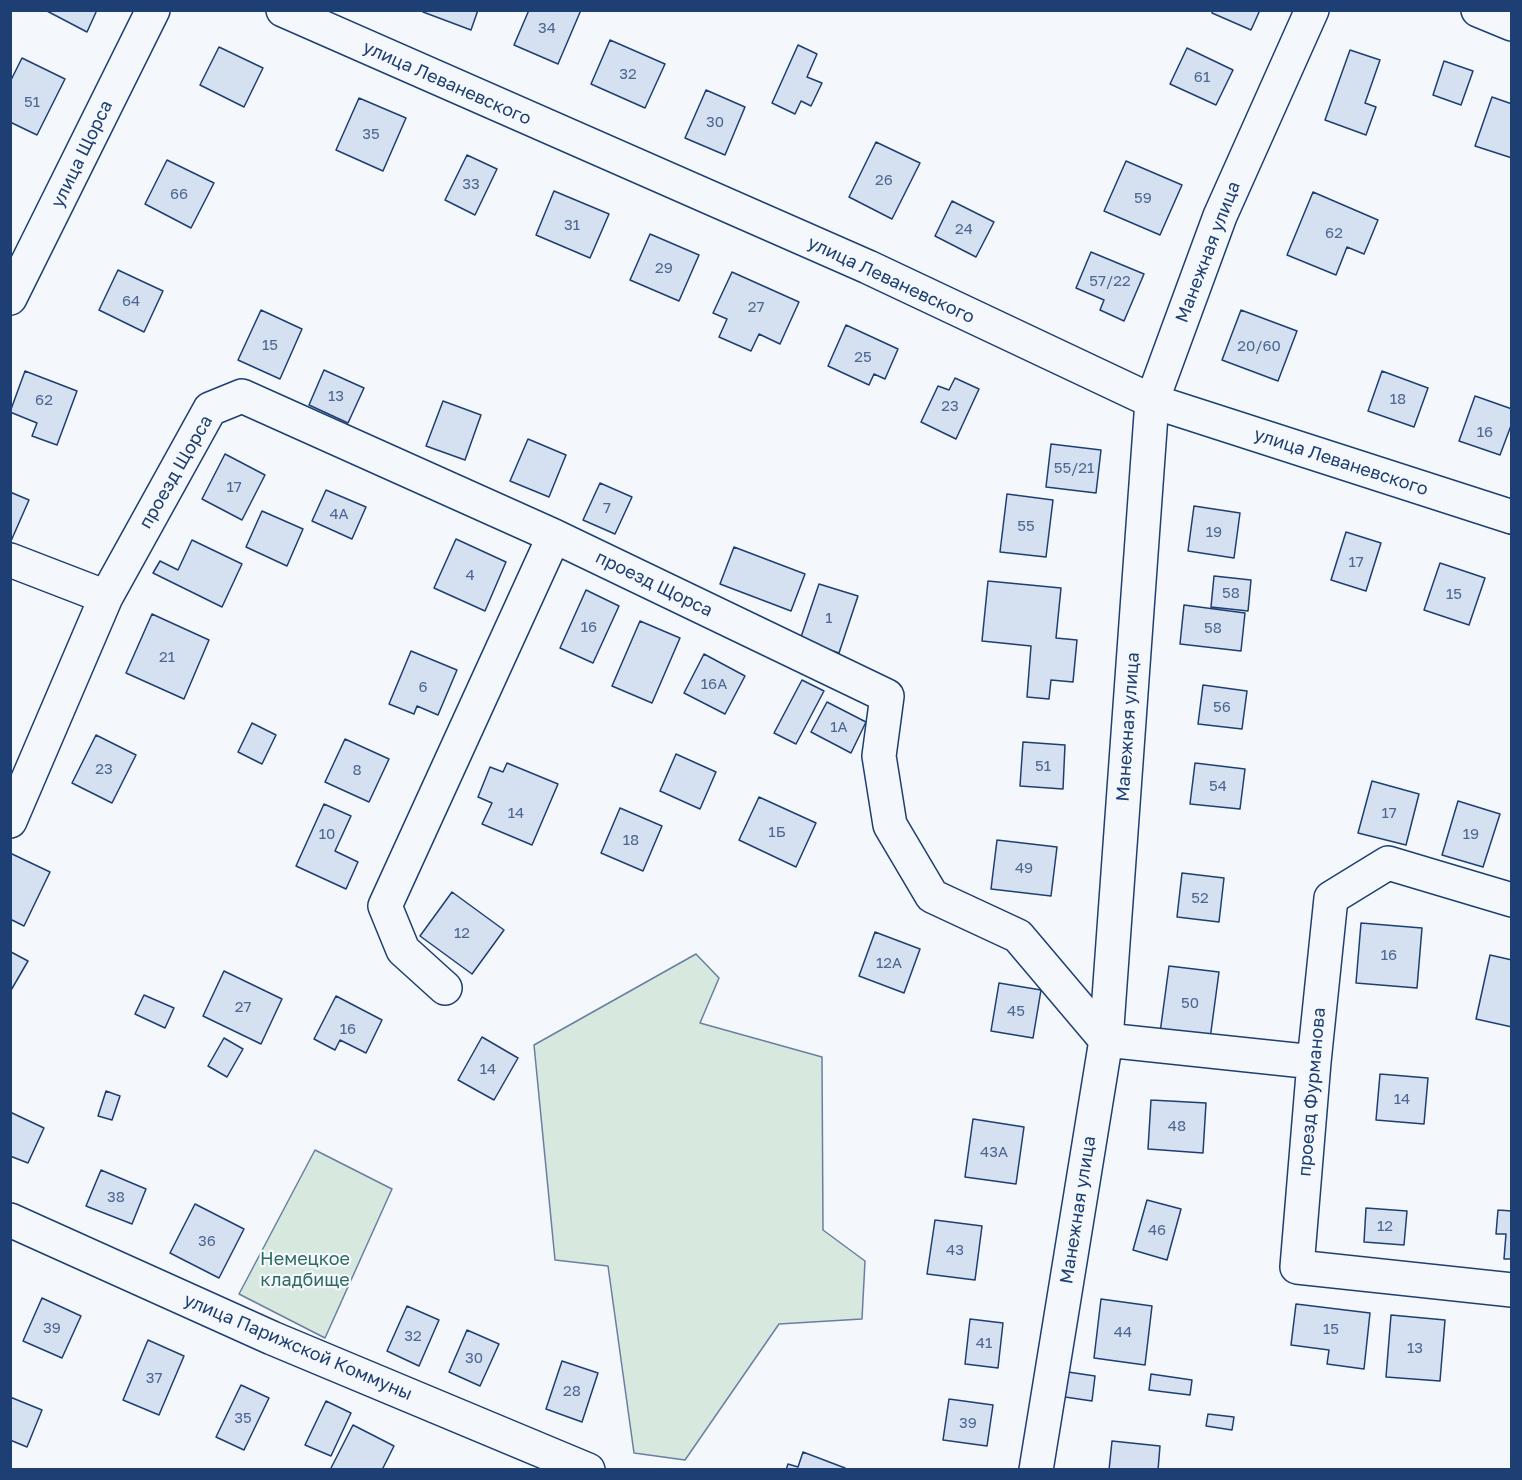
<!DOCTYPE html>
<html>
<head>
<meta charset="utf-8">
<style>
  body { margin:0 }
  #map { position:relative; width:1522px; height:1480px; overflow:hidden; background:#f4f7fb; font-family:"Golos Text",sans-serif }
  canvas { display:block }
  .frame { position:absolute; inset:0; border:12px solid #1d3f73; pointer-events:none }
</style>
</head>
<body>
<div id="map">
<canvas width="1522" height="1480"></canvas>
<div class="frame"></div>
</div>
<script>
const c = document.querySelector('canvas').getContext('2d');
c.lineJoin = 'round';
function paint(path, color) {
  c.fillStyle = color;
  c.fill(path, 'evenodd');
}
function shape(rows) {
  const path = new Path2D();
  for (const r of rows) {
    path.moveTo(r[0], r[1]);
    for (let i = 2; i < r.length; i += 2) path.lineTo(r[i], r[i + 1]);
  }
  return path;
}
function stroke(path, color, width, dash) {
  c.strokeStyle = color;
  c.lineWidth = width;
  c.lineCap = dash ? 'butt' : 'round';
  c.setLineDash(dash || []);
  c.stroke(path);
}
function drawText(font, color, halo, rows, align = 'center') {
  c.font = font + ' "Golos Text",sans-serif';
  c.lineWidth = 4.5;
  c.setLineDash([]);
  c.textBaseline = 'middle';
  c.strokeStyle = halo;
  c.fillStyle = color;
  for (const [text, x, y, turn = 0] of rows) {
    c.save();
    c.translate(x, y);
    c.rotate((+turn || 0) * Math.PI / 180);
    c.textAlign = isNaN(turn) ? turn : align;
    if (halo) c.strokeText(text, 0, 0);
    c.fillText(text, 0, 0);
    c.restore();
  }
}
const green = shape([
  [696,954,719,978,700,1023,822,1057,823,1230,865,1261,862,1319,779,1324,685,1460,634,1453,608,1266,555,1260,534,1045,696,954],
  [315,1150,392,1189,325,1338,239,1294,315,1150]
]);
paint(green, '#d7e8df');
stroke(green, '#687fa3', 1.5);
const building = shape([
  [45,10,97,10,87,32,45,10],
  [424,10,478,10,471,30,423,12,424,10],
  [529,10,581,10,558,64,514,45,529,10],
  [1213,10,1260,10,1251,30,1212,13,1213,10],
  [610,40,665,64,645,108,591,84,610,40],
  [798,45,817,54,807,77,822,83,811,106,801,101,795,114,772,103,798,45],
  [219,47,263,68,244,107,200,85,219,47],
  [1187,48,1233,70,1216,105,1170,84,1187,48],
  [1350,50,1380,60,1365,103,1376,107,1366,135,1325,120,1350,50],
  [22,58,65,79,37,135,10,122,10,82,22,58],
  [1444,61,1473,71,1461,105,1433,95,1444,61],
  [706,90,745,107,725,155,685,138,706,90],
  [1492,97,1512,104,1512,158,1475,146,1492,97],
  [359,98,406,118,383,171,336,150,359,98],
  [876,142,920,163,892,219,849,197,876,142],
  [467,155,497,169,475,215,445,200,467,155],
  [167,160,214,183,191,228,145,204,167,160],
  [1126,161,1182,185,1160,235,1104,211,1126,161],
  [554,191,609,214,590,258,536,235,554,191],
  [1313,192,1378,220,1364,254,1347,247,1336,275,1287,255,1313,192],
  [952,201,994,222,976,257,935,236,952,201],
  [650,234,699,255,679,301,630,280,650,234],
  [1091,252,1144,274,1124,321,1100,310,1104,300,1076,288,1091,252],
  [118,270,163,291,144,332,99,310,118,270],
  [732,272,799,302,780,344,759,334,751,351,719,337,727,319,713,313,732,272],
  [261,310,302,329,280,379,238,360,261,310],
  [1241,310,1297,331,1278,381,1222,360,1241,310],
  [846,325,898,349,885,379,874,374,869,385,828,366,846,325],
  [324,370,364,388,348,423,309,405,324,370],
  [25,371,77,391,57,445,32,436,37,423,10,412,25,371],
  [1382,371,1428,388,1414,427,1368,411,1382,371],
  [955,378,979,389,956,439,921,422,938,386,949,390,955,378],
  [1475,396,1512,409,1512,423,1500,455,1459,441,1475,396],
  [443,401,481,415,465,460,426,446,443,401],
  [528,439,566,455,549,497,510,481,528,439],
  [1051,444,1101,450,1096,493,1046,487,1051,444],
  [225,454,265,475,242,520,202,499,225,454],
  [600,483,632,497,615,534,583,520,600,483],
  [326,490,366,507,352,539,312,521,326,490],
  [10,492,29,500,11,541,10,541,10,492],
  [1007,494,1053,500,1046,557,1000,552,1007,494],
  [1194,506,1240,513,1234,558,1188,551,1194,506],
  [262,511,303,529,287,566,246,547,262,511],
  [1346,532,1381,543,1366,591,1331,580,1346,532],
  [456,539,506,562,485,611,434,588,456,539],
  [192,540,242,564,222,607,153,573,160,561,178,570,192,540],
  [734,547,805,574,791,611,720,584,734,547],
  [1440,563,1485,578,1469,625,1424,610,1440,563],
  [1214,576,1251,580,1248,611,1211,607,1214,576],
  [988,581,1061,588,1056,638,1077,640,1073,682,1051,680,1049,699,1027,697,1031,646,982,641,988,581],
  [819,584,858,596,839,653,800,640,819,584],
  [586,590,619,606,593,663,560,648,586,590],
  [1184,605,1245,613,1241,651,1180,644,1184,605],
  [152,614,209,640,184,699,126,673,152,614],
  [640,621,680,638,652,703,612,686,640,621],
  [411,651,457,670,438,715,417,706,414,714,389,704,411,651],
  [704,654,745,676,725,714,684,693,704,654],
  [802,680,824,691,796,744,774,733,802,680],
  [1203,685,1247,691,1242,729,1198,724,1203,685],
  [827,702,866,722,851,753,811,732,827,702],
  [252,723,276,735,262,764,238,752,252,723],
  [96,735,136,755,112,803,72,783,96,735],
  [345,739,389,759,369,802,325,782,345,739],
  [1023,742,1065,745,1063,789,1020,786,1023,742],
  [676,754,716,772,700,809,660,791,676,754],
  [507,763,558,784,532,845,482,824,492,803,478,797,490,767,503,772,507,763],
  [1195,763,1245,769,1240,809,1190,804,1195,763],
  [1372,781,1419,794,1406,845,1358,833,1372,781],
  [759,797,816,823,796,867,739,840,759,797],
  [1458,801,1500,814,1483,867,1442,855,1458,801],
  [324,804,351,816,335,851,358,862,346,889,296,866,324,804],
  [620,808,662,826,643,871,601,853,620,808],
  [997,840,1057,847,1051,896,991,889,997,840],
  [10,853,50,872,24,926,10,919,10,853],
  [1182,873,1224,878,1219,922,1177,917,1182,873],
  [452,892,504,930,472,974,420,936,452,892],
  [1361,923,1422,928,1417,988,1356,983,1361,923],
  [875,932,920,949,904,993,859,976,875,932],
  [11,952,28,961,10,992,10,953,11,952],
  [1490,955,1512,960,1512,1027,1476,1019,1490,955],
  [1169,966,1219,972,1210,1039,1160,1033,1169,966],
  [224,971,282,999,261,1044,203,1016,224,971],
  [999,983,1041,990,1033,1038,991,1031,999,983],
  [144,995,174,1008,165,1028,135,1014,144,995],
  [336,996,382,1020,366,1053,340,1040,335,1050,314,1039,336,996],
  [482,1037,518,1058,494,1100,458,1080,482,1037],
  [224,1038,243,1049,227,1077,208,1066,224,1038],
  [1380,1074,1428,1078,1424,1124,1376,1120,1380,1074],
  [106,1091,120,1096,112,1120,98,1116,106,1091],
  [1151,1100,1206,1103,1203,1153,1148,1149,1151,1100],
  [10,1112,44,1128,28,1163,10,1156,10,1112],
  [973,1119,1024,1127,1016,1184,965,1177,973,1119],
  [101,1170,146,1189,132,1224,86,1206,101,1170],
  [1147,1200,1181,1209,1167,1260,1133,1250,1147,1200],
  [195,1204,244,1229,219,1278,170,1253,195,1204],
  [1366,1208,1407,1211,1404,1245,1364,1242,1366,1208],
  [1498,1210,1512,1211,1512,1259,1504,1259,1506,1234,1496,1234,1498,1210],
  [935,1220,982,1226,975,1280,927,1274,935,1220],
  [42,1298,81,1316,62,1358,23,1341,42,1298],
  [1101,1299,1152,1306,1145,1365,1094,1358,1101,1299],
  [1296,1304,1370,1313,1364,1369,1327,1364,1329,1350,1291,1345,1296,1304],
  [407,1306,439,1320,419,1366,387,1351,407,1306],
  [1391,1315,1445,1320,1440,1381,1386,1377,1391,1315],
  [970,1319,1003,1323,998,1368,965,1364,970,1319],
  [467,1330,499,1344,480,1386,449,1372,467,1330],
  [148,1340,184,1356,159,1415,123,1400,148,1340],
  [562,1361,598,1373,582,1422,546,1409,562,1361],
  [1068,1372,1095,1376,1092,1401,1065,1397,1068,1372],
  [1151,1374,1192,1380,1190,1395,1149,1390,1151,1374],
  [241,1385,269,1398,244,1450,216,1437,241,1385],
  [10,1397,42,1410,27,1447,10,1440,10,1397],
  [949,1399,993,1405,987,1446,943,1440,949,1399],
  [326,1401,351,1413,331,1456,305,1445,326,1401],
  [1208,1414,1234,1417,1232,1430,1206,1426,1208,1414],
  [353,1425,394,1446,382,1470,330,1470,353,1425],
  [1112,1441,1160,1446,1158,1470,1109,1470,1112,1441],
  [803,1452,845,1468,845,1470,786,1470,788,1464,798,1467,803,1452]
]);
paint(building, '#d5e0f0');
stroke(building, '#1d3f73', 1.5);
const minor = shape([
  [283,10,868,267,1152,401,1512,517],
  [1478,10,1512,24],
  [10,298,153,10],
  [10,560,106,597,210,409,242,396,554,536,887,696,879,756,890,825,932,896,1018,936,1106,1040,1314,1062],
  [10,821,106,597],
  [1512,900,1388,863,1331,898,1314,1062,1297,1267,1512,1290],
  [445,988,403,950,385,906,554,536],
  [10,1220,272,1338,588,1470],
  [1036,1470,1106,1040,1152,401,1220,216,1312,10]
]);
stroke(minor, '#1d3f73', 36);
stroke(minor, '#f4f7fb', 33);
drawText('15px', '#4b6792', null, [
  ["34",547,28],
  ["32",628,74],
  ["61",1202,77],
  ["51",32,102],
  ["30",715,122],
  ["35",371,134],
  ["26",884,180],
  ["33",471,184],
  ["66",179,194],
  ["59",1143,198],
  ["31",572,225],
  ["24",964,229],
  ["62",1334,233],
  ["29",664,268],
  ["57/22",1110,281],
  ["64",131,301],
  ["27",756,307],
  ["15",270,345],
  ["20/60",1259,346],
  ["25",863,357],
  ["13",336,396],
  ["18",1398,399],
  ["62",44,400],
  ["23",950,406],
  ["16",1485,432],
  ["55/21",1074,468],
  ["17",234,487],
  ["7",607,508],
  ["4А",339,514],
  ["55",1026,526],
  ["19",1214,532],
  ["17",1356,562],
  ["4",470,575],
  ["58",1231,593],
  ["15",1454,594],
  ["1",829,618],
  ["16",589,627],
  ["58",1213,628],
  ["21",167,657],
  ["16А",714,684],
  ["6",423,687],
  ["56",1222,707],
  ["1А",839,727],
  ["51",1043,766],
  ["23",104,769],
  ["8",357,770],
  ["54",1218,786],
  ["14",516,813],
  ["17",1389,813],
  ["1Б",777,832],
  ["10",327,834],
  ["19",1471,834],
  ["18",631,840],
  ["49",1024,868],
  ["52",1200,898],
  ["12",462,933],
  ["16",1389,955],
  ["12А",889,963],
  ["50",1190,1003],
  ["27",243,1007],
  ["45",1016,1011],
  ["16",348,1029],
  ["14",488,1069],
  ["14",1402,1099],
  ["48",1177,1126],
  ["43А",994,1152],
  ["38",116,1197],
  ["12",1385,1226],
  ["46",1157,1230],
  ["36",207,1241],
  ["43",955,1250],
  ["39",52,1328],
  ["15",1331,1329],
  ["44",1123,1332],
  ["32",413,1336],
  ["41",984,1343],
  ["13",1415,1348],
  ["30",474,1358],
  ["37",154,1378],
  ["28",572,1391],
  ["35",243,1418],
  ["39",968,1423]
]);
drawText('18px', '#1d3f73', '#f4f7fb', [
  ["улица Леваневского",447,83,24],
  ["улица Щорса",82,154,-64],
  ["Манежная улица",1208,252,-69],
  ["улица Леваневского",891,280,25],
  ["улица Леваневского",1341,462,18],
  ["проезд Щорса",176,472,-60],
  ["проезд Щорса",654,584,26],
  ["Манежная улица",1128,727,-86],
  ["проезд Фурманова",1312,1092,-85],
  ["Манежная улица",1078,1210,-81],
  ["улица Парижской Коммуны",298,1347,23]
]);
drawText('18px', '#2c6c60', '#f4f7fb', [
  ["Немецкое",305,1259],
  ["кладбище",305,1280]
]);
</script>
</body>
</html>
